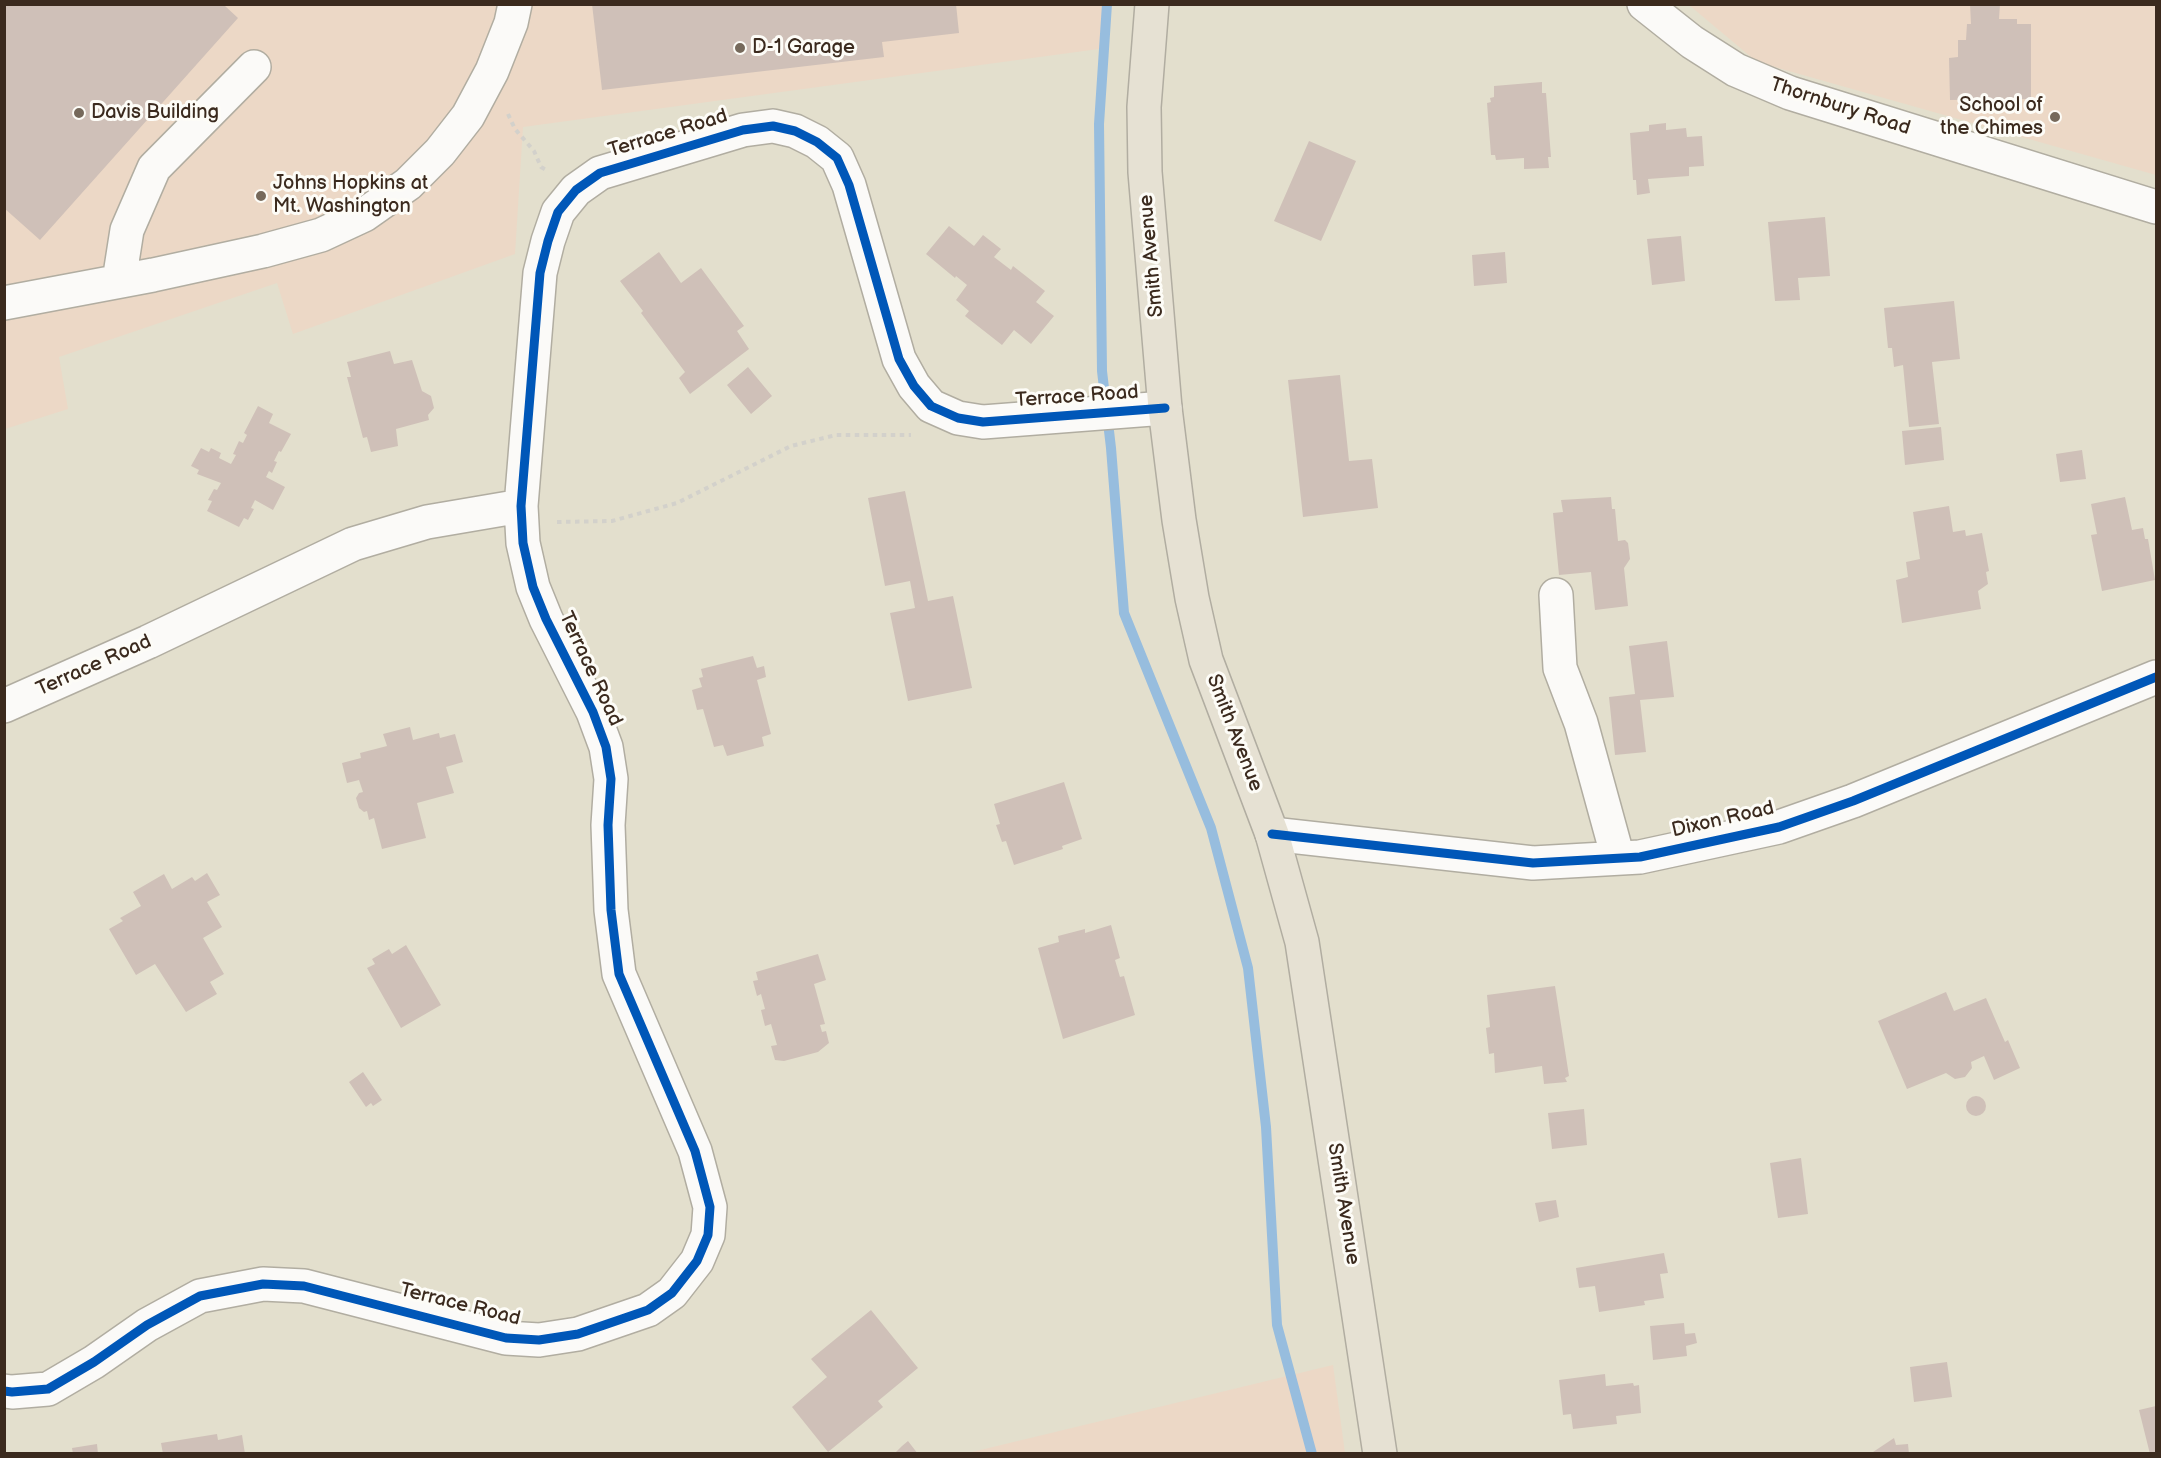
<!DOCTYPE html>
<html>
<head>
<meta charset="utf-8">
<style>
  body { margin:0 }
  #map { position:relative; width:2161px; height:1458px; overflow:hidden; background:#e3dfcd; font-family:"Balsamiq Sans",sans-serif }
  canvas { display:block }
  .frame { position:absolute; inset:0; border:6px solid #3b2a1e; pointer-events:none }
</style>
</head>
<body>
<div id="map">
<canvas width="2161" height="1458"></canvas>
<div class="frame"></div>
</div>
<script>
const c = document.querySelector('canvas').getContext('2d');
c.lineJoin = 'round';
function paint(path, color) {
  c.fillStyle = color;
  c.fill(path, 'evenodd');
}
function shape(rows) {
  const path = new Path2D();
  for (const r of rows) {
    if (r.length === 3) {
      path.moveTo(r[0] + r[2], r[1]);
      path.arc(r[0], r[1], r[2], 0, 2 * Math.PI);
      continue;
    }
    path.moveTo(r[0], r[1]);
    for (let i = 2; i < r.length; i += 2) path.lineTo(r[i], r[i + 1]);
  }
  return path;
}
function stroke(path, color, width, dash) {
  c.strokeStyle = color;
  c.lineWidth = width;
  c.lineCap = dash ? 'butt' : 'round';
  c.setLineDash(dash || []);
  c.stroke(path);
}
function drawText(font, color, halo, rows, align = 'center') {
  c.font = font + ' "Balsamiq Sans",sans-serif';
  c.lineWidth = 6;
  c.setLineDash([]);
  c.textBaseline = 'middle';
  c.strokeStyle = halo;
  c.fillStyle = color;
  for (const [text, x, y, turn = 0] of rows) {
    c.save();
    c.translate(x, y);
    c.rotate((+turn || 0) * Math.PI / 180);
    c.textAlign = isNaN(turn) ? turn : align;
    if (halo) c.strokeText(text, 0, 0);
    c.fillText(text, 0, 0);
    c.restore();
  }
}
paint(shape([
  [5,5,1112,5,1106,48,523,127,515,254,293,334,277,283,59,357,68,409,5,429],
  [1689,5,2156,5,2156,175,1757,62],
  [1333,1365,1345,1453,968,1453]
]), '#ecd8c6');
stroke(shape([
  [1107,4,1099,124,1102,371,1111,448,1124,613,1211,828,1248,968,1266,1127,1277,1325,1312,1454]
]), '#97bdde', 10);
paint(shape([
  [4,4,226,4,225,6,238,18,40,240,4,208],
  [592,4,956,4,959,33,882,42,884,57,602,90],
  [1970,4,2000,4,1999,19,2017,19,2017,24,2031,24,2031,99,1950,100,1949,58,1958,57,1958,40,1966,40,1967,24,1971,24],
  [1542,82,1542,93,1546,93,1551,157,1548,157,1549,168,1524,169,1524,158,1496,160,1495,155,1491,155,1487,103,1491,102,1490,98,1494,97,1494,86],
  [1666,123,1666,130,1686,128,1687,137,1702,136,1704,166,1689,167,1689,176,1648,179,1650,193,1637,195,1636,180,1633,180,1630,133,1649,131,1649,125],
  [1309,141,1356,161,1321,241,1274,221],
  [1825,217,1830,276,1798,278,1800,300,1775,301,1768,222],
  [949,226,974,246,983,235,1001,249,994,257,1011,270,1013,266,1045,291,1036,302,1054,316,1031,344,1014,330,1002,345,965,316,969,311,956,300,967,285,956,276,955,278,926,254],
  [1681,236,1685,281,1652,285,1647,239],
  [659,252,681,283,701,268,744,326,737,331,749,349,690,394,679,378,685,372,641,313,643,311,620,281],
  [1505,252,1507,283,1474,286,1472,255],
  [1954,301,1960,359,1932,362,1939,424,1909,427,1903,365,1894,367,1892,348,1888,348,1884,308],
  [390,351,394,364,412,360,422,391,431,396,434,408,428,415,429,420,396,429,398,446,371,452,367,437,363,438,347,377,351,377,347,362],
  [748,367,772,396,751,414,727,385],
  [1340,375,1349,461,1372,459,1378,508,1303,517,1288,380],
  [258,406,273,414,269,423,291,434,281,452,279,451,274,461,277,462,272,473,269,471,266,477,285,487,273,510,255,500,251,508,254,509,248,520,244,518,239,527,207,511,212,501,208,500,214,489,217,490,221,483,197,474,199,470,191,466,201,448,209,452,211,448,221,453,219,458,231,464,236,455,233,454,239,441,243,443,247,435,244,433],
  [1941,427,1944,460,1905,465,1902,431],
  [2082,450,2086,479,2060,482,2056,454],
  [905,491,928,601,953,596,972,688,908,701,890,613,915,608,910,581,885,586,868,498],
  [1611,497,1612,509,1615,509,1618,541,1625,540,1628,543,1630,559,1624,568,1628,606,1595,610,1591,572,1559,575,1553,513,1563,512,1561,500],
  [2125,497,2132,530,2143,528,2145,539,2148,539,2155,580,2102,591,2091,535,2097,534,2091,504],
  [1949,506,1953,532,1965,530,1966,536,1982,533,1989,571,1986,572,1988,584,1978,591,1981,609,1902,623,1896,580,1908,577,1906,562,1920,559,1913,512],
  [1667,641,1674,697,1640,700,1646,752,1615,755,1609,697,1635,694,1629,646],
  [753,656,757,668,764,666,766,677,757,680,771,734,762,737,764,746,727,756,723,745,714,747,703,709,697,710,692,690,702,687,699,678,703,677,701,669],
  [410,727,413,740,439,733,440,738,455,734,463,762,446,767,454,793,417,803,426,838,382,849,374,818,369,820,367,811,364,812,359,808,356,798,359,793,363,792,359,780,347,783,342,763,361,758,360,753,387,746,383,734],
  [1064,782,1082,839,1062,846,1063,849,1014,865,1006,841,1002,842,996,825,1000,824,994,804],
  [207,873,220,895,207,902,222,927,203,938,224,974,210,982,217,994,186,1012,155,964,136,975,109,929,123,921,120,918,141,906,133,892,164,874,172,889,192,877,195,881],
  [1111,925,1120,958,1115,960,1120,977,1124,976,1135,1015,1063,1039,1038,948,1059,942,1058,936,1085,929,1085,933],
  [406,945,441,1005,401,1028,367,968,375,964,372,959,389,949,392,954],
  [818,954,826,980,814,984,825,1024,820,1025,822,1032,826,1031,829,1043,818,1052,784,1061,775,1060,771,1046,777,1045,771,1024,765,1026,761,1010,765,1009,761,994,757,996,753,981,758,980,756,972],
  [1555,986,1569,1076,1565,1078,1567,1082,1544,1084,1542,1066,1495,1073,1494,1053,1489,1054,1486,1028,1490,1027,1487,995],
  [1946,992,1954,1011,1986,998,2005,1042,2008,1040,2020,1068,1994,1080,1984,1056,1971,1062,1972,1068,1965,1077,1955,1079,1946,1073,1907,1089,1878,1021],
  [363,1072,382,1100,373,1106,371,1103,366,1107,349,1082],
  [1976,1106,10],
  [1584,1109,1587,1145,1552,1149,1548,1113],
  [1801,1158,1808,1214,1778,1218,1770,1163],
  [1556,1200,1559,1217,1539,1222,1535,1203],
  [1664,1253,1668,1273,1660,1274,1664,1298,1644,1301,1645,1305,1599,1312,1595,1286,1579,1288,1576,1268],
  [871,1310,918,1368,878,1401,883,1407,828,1452,792,1407,827,1377,811,1359],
  [1684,1323,1685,1334,1695,1333,1697,1343,1686,1346,1687,1356,1653,1360,1650,1326],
  [1947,1362,1952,1397,1914,1402,1910,1367],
  [1605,1374,1606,1386,1633,1383,1634,1386,1639,1385,1641,1413,1616,1416,1617,1424,1573,1429,1571,1414,1563,1415,1559,1380],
  [2156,1406,2156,1454,2150,1454,2139,1410],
  [217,1434,218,1440,242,1435,245,1454,163,1454,161,1443],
  [1894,1438,1896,1445,1908,1444,1909,1454,1870,1454],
  [908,1441,918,1454,894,1454,902,1446],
  [97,1444,98,1454,73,1454,72,1448]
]), '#cfc0b8');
const minor = shape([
  [1644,4,1692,42,1736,70,1790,93,2156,207],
  [119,281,127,230,154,168,254,67],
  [4,303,153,275,263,251,321,235,364,215,408,184,440,152,468,116,492,71,511,23,515,4],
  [1556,595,1560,668,1581,723,1618,858],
  [4,706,148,642,353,544,427,522,521,506],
  [1272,834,1533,863,1640,857,1779,827,1853,801,2156,677],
  [4,1391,12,1392,48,1389,94,1362,147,1325,200,1296,263,1284,304,1286,506,1338,539,1340,578,1334,648,1310,672,1293,697,1261,708,1235,710,1207,695,1151,619,974,611,910,608,825,611,779,606,747,593,712,546,619,533,587,523,543,521,506,540,273,548,241,558,212,576,190,600,173,743,130,773,126,795,131,817,142,837,158,849,185,899,359,914,386,931,406,958,418,983,422,1165,408]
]);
const major = shape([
  [1152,4,1144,107,1145,172,1165,408,1179,520,1192,598,1206,660,1272,834,1302,942,1380,1454]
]);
stroke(minor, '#b1ada1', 36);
stroke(major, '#b1ada1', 36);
stroke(shape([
  [508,114,515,129,534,151,541,167,548,171],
  [557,522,612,521,677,503,791,446,836,435,911,435]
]), '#d3d1cb', 4, [4.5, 4.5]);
stroke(minor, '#fbfaf8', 33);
stroke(major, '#e6e1d3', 33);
stroke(shape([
  [1272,834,1533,863,1640,857,1779,827,1853,801,2156,677],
  [4,1391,12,1392,48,1389,94,1362,147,1325,200,1296,263,1284,304,1286,506,1338,539,1340,578,1334,648,1310,672,1293,697,1261,708,1235,710,1207,695,1151,619,974,611,910,608,825,611,779,606,747,593,712,546,619,533,587,523,543,521,506,540,273,548,241,558,212,576,190,600,173,743,130,773,126,795,131,817,142,837,158,849,185,899,359,914,386,931,406,958,418,983,422,1165,408]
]), '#0057b8', 9);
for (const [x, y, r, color] of [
  [740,48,6,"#76695b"],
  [79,113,6,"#76695b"],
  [2055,117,6,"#76695b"],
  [261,196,6,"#76695b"]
]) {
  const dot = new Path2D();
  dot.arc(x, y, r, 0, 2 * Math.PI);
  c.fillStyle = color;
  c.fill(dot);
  stroke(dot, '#fdfcf7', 2);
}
drawText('20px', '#3b2a1e', '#fdfcf7', [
  ["D-1 Garage",752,48],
  ["School of",2043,106,"right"],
  ["the Chimes",2043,129,"right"],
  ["Davis Building",91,113],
  ["Johns Hopkins at",273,184],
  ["Mt. Washington",273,207]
], 'left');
drawText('20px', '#3b2a1e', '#fdfcf7', [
  ["Thornbury Road",1840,107,18],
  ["Terrace Road",668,134,-17],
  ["Smith Avenue",1152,256,-95],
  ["Terrace Road",1077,397,-4],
  ["Terrace Road",94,666,-24],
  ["Terrace Road",590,669,65],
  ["Smith Avenue",1234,733,69],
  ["Dixon Road",1723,820,-13],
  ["Smith Avenue",1343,1204,81],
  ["Terrace Road",460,1305,14]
]);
</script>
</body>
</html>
